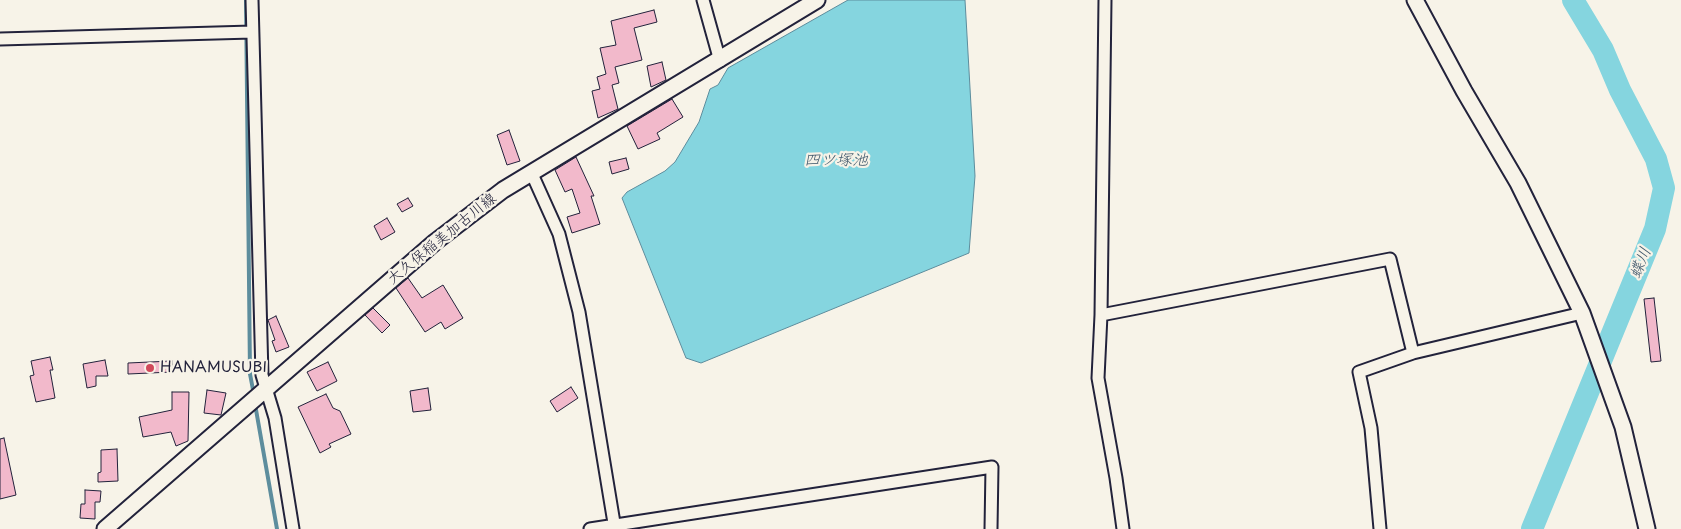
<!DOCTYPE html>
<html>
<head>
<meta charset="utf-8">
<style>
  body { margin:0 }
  canvas { display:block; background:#f7f3e8 }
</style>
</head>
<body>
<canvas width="1681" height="529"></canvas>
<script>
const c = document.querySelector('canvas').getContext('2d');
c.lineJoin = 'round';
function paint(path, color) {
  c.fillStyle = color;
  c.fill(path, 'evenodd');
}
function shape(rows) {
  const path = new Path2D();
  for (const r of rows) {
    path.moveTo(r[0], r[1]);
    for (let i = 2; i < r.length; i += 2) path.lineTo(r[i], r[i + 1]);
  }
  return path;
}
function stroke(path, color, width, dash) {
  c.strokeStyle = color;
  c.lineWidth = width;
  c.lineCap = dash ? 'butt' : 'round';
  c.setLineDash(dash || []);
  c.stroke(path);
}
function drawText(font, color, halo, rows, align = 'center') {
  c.font = font + ' "Playpen Sans","Klee One",sans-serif';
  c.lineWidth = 4.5;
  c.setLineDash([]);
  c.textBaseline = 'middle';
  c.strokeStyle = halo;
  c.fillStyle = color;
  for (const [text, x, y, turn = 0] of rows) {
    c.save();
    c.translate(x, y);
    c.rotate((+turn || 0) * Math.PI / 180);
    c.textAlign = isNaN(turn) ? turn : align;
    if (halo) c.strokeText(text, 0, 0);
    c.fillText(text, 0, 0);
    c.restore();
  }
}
const water = shape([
  [848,0,965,0,975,176,969,253,701,363,686,358,622,198,627,192,665,171,675,162,699,122,710,89,718,85,728,68,848,0]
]);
paint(water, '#85d5df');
stroke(water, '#5d8d9d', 1);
stroke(shape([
  [246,0,250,374,254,395],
  [255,404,277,529]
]), '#5d8d9d', 4);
stroke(shape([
  [1532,529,1655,229,1664,188,1656,159,1620,90,1603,50,1573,0]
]), '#85d5df', 22);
const building = shape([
  [654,10,657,22,634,28,642,60,615,67,619,83,612,85,618,109,598,118,592,91,600,89,597,77,606,74,600,48,616,45,611,21,654,10],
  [662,62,666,80,651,87,647,66,662,62],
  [672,99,683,117,657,133,660,139,638,149,627,126,672,99],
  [509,130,520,161,507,165,497,135,509,130],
  [576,157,594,196,591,196,600,224,572,233,567,217,580,213,572,189,565,192,555,170,576,157],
  [626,158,629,169,612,174,609,162,626,158],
  [408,198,413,206,402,212,397,204,408,198],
  [387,218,395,232,381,240,374,226,387,218],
  [408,278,422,298,443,285,463,318,445,329,441,322,425,332,396,288,408,278],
  [1654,298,1661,361,1651,362,1644,299,1654,298],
  [373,308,390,325,382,333,365,315,373,308],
  [276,316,289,347,276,352,272,341,275,340,268,320,276,316],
  [50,357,53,370,50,370,55,398,36,402,30,376,34,375,31,361,50,357],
  [105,360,108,376,96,376,96,386,87,388,83,364,105,360],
  [172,361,172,372,128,374,128,363,172,361],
  [328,362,337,381,317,391,307,372,328,362],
  [571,387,578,398,557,412,550,401,571,387],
  [428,388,431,410,413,412,410,391,428,388],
  [207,390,226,393,221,415,204,413,207,390],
  [172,392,189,392,188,441,176,446,171,432,143,437,139,417,172,410,172,392],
  [326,394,333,408,340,411,351,434,329,444,331,447,320,453,298,407,326,394],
  [4,438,16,495,0,499,0,439,4,438],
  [117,449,118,481,98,482,98,473,101,472,101,450,117,449],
  [85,490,101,491,100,502,95,502,95,519,80,518,81,504,85,504,85,490]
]);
paint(building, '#f2b9cb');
stroke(building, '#22223b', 1);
const street = shape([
  [252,0,262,375,275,418,293,529],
  [703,0,720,61],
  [1105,0,1101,315,1098,378,1116,478,1123,529],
  [0,39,252,32],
  [532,174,559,234,579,312,615,529],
  [1101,315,1390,259,1413,353],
  [590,529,992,467,991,529],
  [1380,529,1371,428,1359,372,1413,353,1582,313]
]);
const secondary = shape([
  [1415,0,1464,91,1518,183,1582,313,1623,427,1647,529],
  [105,529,435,242,503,190,817,0]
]);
stroke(street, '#22223b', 15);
stroke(secondary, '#22223b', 19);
stroke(street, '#f7f3e8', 11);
stroke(secondary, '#f7f3e8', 15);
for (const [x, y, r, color] of [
  [150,368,5,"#d1495b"]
]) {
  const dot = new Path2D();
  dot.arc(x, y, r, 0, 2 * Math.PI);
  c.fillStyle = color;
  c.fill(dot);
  stroke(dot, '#f7f3e8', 2);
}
drawText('15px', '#22223b', '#f7f3e8', [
  ["大久保稲美加古川線",442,239,-39]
]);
drawText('15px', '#22223b', '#f7f3e8', [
  ["HANAMUSUBI",160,368]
], 'left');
drawText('italic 16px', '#40586c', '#f7f3e8', [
  ["四ツ塚池",836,161],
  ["蝶川",1641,263,-68]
]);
</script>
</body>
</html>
